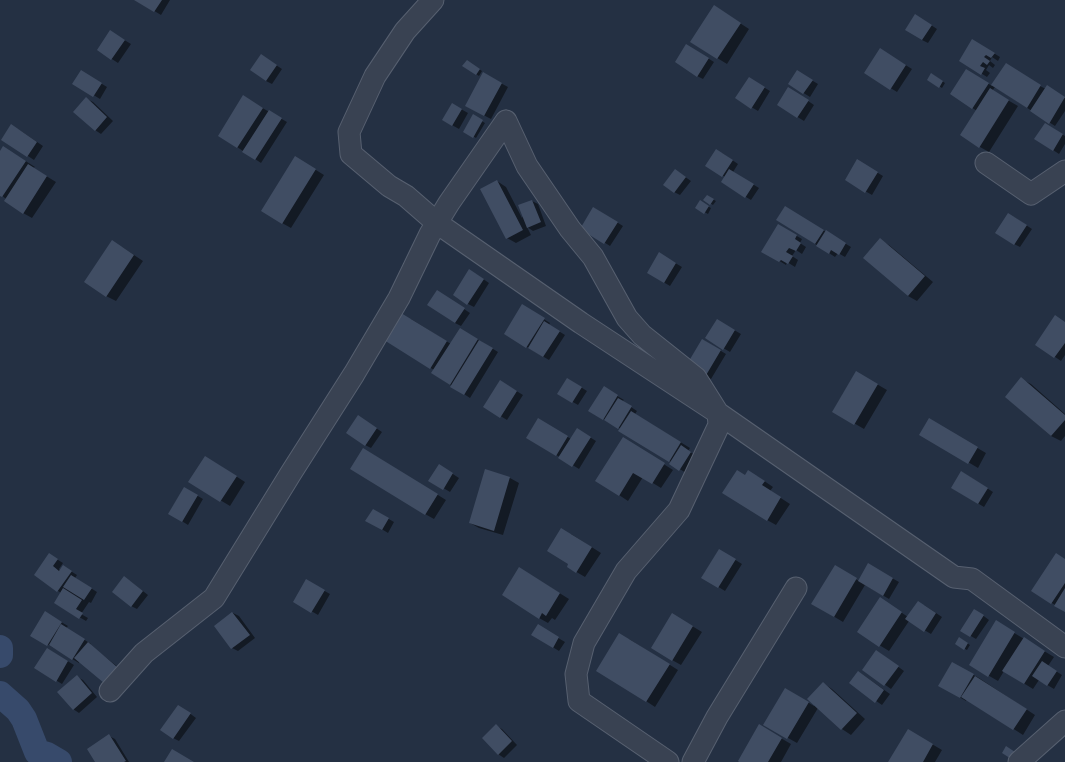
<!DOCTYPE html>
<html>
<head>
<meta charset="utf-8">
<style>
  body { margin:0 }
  canvas { display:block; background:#243043 }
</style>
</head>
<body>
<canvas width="1065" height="762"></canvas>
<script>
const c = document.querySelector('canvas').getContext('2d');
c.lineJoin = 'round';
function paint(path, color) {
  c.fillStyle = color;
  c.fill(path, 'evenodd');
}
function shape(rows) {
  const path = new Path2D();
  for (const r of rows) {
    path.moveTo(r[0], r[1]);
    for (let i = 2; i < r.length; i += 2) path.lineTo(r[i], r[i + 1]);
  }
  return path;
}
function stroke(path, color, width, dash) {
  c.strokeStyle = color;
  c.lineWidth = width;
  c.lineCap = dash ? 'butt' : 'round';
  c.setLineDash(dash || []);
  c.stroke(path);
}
paint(shape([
  [136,0,170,0,161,15],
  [723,12,749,29,727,64,691,42],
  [922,19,937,29,928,43,922,40],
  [116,35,131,44,118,63,98,50],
  [979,44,1000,57,998,61,992,57,990,61,995,65,993,68,989,65,986,70,990,73,987,77,960,60],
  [693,49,714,62,703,79,697,76],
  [886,53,912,69,897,92,866,73],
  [267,59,282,69,272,84,266,81],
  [467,61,482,71,479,76,464,66],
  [1006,64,1036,84,1046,89,1053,90,1065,98,1065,111,1055,126,995,87,992,91,1018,106,989,152,980,147,977,111,951,94,973,74,992,86],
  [81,71,107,87,100,99,74,83],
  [484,74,508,87,491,119,466,106],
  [932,74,945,83,942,88,928,79],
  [803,75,818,84,810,97,789,84],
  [755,82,770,91,758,111,736,98],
  [795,92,814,105,804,121,778,105],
  [87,99,93,102,113,121,101,134,95,130],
  [252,102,287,122,261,163,219,135],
  [452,104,468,113,459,129,443,120],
  [473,116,485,123,476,138,464,131],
  [1051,127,1065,136,1065,144,1059,154,1053,150],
  [18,129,43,146,34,160,2,139],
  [0,153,13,153,35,167,33,168,56,182,32,218,23,213,0,194],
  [722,153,738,164,733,172,759,188,751,200,746,197,725,177,706,165],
  [295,157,324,175,291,228,282,223],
  [858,161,883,176,872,195,846,180],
  [681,174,691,181,680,195,674,192],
  [497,181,506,187,522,218,532,201,538,204,546,226,533,231,527,227,531,235,516,243,507,238],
  [707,196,716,201,713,205,705,200],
  [700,202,711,208,708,214,697,208],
  [785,207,851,247,845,257,838,253,835,257,777,219],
  [594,208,623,226,610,246,581,228],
  [1014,217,1032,229,1020,247,1014,244],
  [778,225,802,239,800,243,806,247,802,254,796,250,792,256,798,260,795,267,787,262,786,265,763,251],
  [880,240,889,245,933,282,917,301,908,296],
  [122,247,143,261,116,301,106,296],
  [660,254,682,267,670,286,648,273],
  [476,274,489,283,474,307,468,304],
  [443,295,470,313,461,326,455,323],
  [523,306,550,323,549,325,565,335,549,360,505,334],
  [411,319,451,344,469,334,498,352,470,398,432,373,434,370,386,340],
  [717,320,741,334,730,352,706,338],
  [1065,323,1065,355,1061,361,1036,344],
  [703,340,726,354,711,379,688,366],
  [856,372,887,390,864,429,833,411],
  [568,379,587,391,578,405,559,394],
  [1021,379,1031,384,1065,414,1065,436,1061,441,1051,436,1006,397],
  [500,381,523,395,507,420,484,406],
  [604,388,624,400,622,401,637,411,635,414,690,448,688,451,697,456,686,473,670,463,671,462,620,430,621,429,603,419],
  [538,419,571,439,577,429,596,441,579,469,527,437],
  [364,420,382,432,371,448,365,445],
  [929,420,986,453,978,468,921,434],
  [632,444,673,470,661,488,643,477,628,501,619,495],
  [372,454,446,500,434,519,425,514],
  [214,462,245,482,230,506,190,482],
  [439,465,459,478,450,492,430,480],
  [486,470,510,478,519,483,503,535,479,528,470,523],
  [962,472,993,492,984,507,952,488],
  [745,476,757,476,773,487,770,491,790,504,776,525,767,520],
  [184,488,203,499,188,525,169,513],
  [373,510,394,522,388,533,367,520],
  [571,534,601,553,585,577,568,567,570,564],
  [719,550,742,564,725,591,702,577],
  [55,558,63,563,59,569,60,571,69,570,77,575,75,578,97,592,91,603,89,602,81,614,88,618,86,621,55,603,61,593,35,575],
  [1065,559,1065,611,1032,591],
  [869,565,899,582,889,599,865,585,843,622,813,604,835,567,859,581],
  [529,574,569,599,555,620,552,618,548,623,539,618],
  [130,581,148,595,137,609,131,606],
  [307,581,330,594,318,615,294,601],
  [889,604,908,617,924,605,942,617,931,634,909,621,889,651,858,632],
  [46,613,68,626,66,628,91,644,90,645,123,671,110,686,80,661,79,663,32,635],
  [233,613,239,616,255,638,238,651,232,648],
  [981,614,989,620,976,639,962,631],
  [682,620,702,632,681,665,672,660],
  [996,622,1054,657,1048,666,1062,675,1054,689,1039,680,1033,689,1004,671,998,681,970,665],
  [538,626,565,642,559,651,533,635],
  [960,638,970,645,967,650,956,644],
  [629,639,678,670,655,707,646,701],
  [48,649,74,665,62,684,36,668],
  [877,651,904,671,891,689,863,669],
  [952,663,979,678,1035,715,1023,735,967,699,966,701,939,685],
  [859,672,890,694,882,705,850,683],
  [77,677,83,680,97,697,79,713,73,709],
  [823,683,832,689,865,719,851,735,842,729,818,708,797,743,765,725,786,689,814,706],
  [184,709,196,718,179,741,173,738],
  [496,726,502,729,517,745,504,758,498,754],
  [760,726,791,744,781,762,741,762],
  [908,730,942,750,935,762,889,762],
  [109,736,115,739,129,762,96,762]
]), '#0007');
stroke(shape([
  [0,648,0,655],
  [0,694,18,710,24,719,37,752,47,755,59,762]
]), '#374a6b', 26);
paint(shape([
  [134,0,162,0,154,12],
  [714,5,741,23,717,59,690,42],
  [915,14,932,25,922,40,905,30],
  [110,30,125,40,111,60,97,50],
  [972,39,995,53,991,58,986,55,984,57,990,61,987,65,983,62,980,66,985,68,981,75,959,61],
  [686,44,709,58,697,77,675,62],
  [880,48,906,65,890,90,864,73],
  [261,54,277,65,266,81,250,70],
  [467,60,480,69,476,75,462,66],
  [1006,63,1041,85,1027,108,991,85],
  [966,69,989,83,972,109,950,94],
  [81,70,102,83,93,97,72,84],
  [797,70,813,80,803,94,788,84],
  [483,72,502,83,484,116,465,106],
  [931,73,943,81,939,88,927,80],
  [749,77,765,87,751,109,735,98],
  [1047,85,1065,97,1049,124,1030,111],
  [788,87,809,100,797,118,777,105],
  [990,88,1009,100,979,148,960,135],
  [243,95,263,108,237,148,218,136],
  [86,97,107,117,95,131,73,112],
  [452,103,462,109,452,126,442,120],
  [269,110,282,118,255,160,242,152],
  [473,114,483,120,473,138,463,132],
  [1045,123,1063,134,1053,151,1034,139],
  [11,124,37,142,27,157,1,140],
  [3,146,26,161,2,197,0,196,0,151],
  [716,149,733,160,722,177,705,166],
  [295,156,316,169,282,224,261,211],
  [857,159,878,172,865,193,845,180],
  [28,164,47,176,23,214,4,201],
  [675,169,686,177,674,193,663,185],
  [729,169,754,184,745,198,721,182],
  [497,180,523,230,506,239,480,189],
  [707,195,714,199,710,205,703,200],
  [532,200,541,222,527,228,518,205],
  [700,200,709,206,704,214,695,208],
  [785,206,824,230,815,244,776,220],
  [593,207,618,222,604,244,580,229],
  [1008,213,1027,225,1014,245,995,233],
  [778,224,797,235,795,239,801,243,796,251,789,248,786,252,793,256,788,264,781,260,779,262,761,252],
  [826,230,846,243,839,255,831,250,829,254,816,246],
  [880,238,925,276,908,296,863,258],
  [112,240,134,255,106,297,84,282],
  [659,252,676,263,664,283,647,273],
  [469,269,484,279,467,305,453,295],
  [437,290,465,308,455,323,427,305],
  [522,304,545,318,526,348,504,334],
  [401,313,447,341,430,369,384,340],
  [1055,315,1065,322,1065,343,1054,358,1035,345],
  [717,319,735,330,723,350,705,338],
  [544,321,560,331,543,357,528,348],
  [460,328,478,339,450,385,431,373],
  [702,339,721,350,705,377,686,366],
  [479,340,493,348,464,395,450,387],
  [856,371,878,384,854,425,832,412],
  [1021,377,1065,415,1065,420,1051,436,1005,397],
  [567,378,582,387,572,403,557,394],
  [500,380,517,391,500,418,483,407],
  [604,386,618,395,603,420,588,411],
  [618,398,632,406,618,429,604,420],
  [631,411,681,442,669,462,618,431],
  [358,415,377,428,365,446,346,433],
  [538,418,568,436,556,456,526,438],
  [929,418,978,447,968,464,919,435],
  [577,428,591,437,572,467,558,458],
  [623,437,665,463,652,484,633,473,619,496,595,481],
  [681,445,691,452,679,471,669,464],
  [363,448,438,494,425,515,350,469],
  [205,456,237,476,220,502,188,482],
  [439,464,453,473,443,490,428,481],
  [485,469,510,477,494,531,469,523],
  [737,470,745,475,748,470,765,481,762,485,781,497,767,521,722,493],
  [961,471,988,488,978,504,951,488],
  [184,487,198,495,182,522,168,514],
  [373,509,389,518,382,530,365,521],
  [561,528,592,547,576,573,567,567,568,564,547,551],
  [719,549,736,559,718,588,701,578],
  [49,553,58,559,53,566,59,571,63,565,72,571,57,592,34,575],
  [1056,553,1065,559,1065,583,1051,604,1031,591],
  [868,563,893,578,883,596,858,581],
  [835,565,857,578,834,617,811,604],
  [519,567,560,593,546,616,542,613,539,619,502,595],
  [71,575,92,588,84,600,63,587],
  [124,576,143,591,131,607,112,592],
  [306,579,325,590,311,613,293,602],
  [63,588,82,600,76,609,83,613,79,619,54,603],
  [1065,588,1065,612,1054,606],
  [880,597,902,612,879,647,857,632],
  [918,601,936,613,924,632,905,619],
  [974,609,984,615,970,637,960,631],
  [45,611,62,622,47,646,30,636],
  [232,612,250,635,231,649,214,626],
  [672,613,693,626,672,661,651,648],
  [996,620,1015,632,988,677,969,665],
  [61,624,85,639,72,660,49,645],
  [538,624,559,637,553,648,531,635],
  [619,633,670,664,646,702,596,671],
  [959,637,968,643,964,650,955,644],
  [1024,637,1045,651,1024,684,1002,671],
  [88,642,117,667,104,683,74,658],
  [47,648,68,661,56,682,34,668],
  [876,650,899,666,884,686,862,670],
  [1042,661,1057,671,1047,686,1032,676],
  [952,662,974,674,960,698,938,686],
  [858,671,884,690,875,703,849,683],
  [77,675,92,693,73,710,57,692],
  [975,676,1027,709,1013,730,961,697],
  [823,682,857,713,841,730,807,699],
  [785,688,809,702,787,739,763,725],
  [178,705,191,713,173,739,160,730],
  [496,724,512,741,498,755,482,738],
  [759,724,782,738,768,762,739,762,738,761],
  [908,729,933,744,923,762,888,762],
  [109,734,126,761,124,762,95,762,87,749],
  [1006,746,1021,756,1016,762,1002,753],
  [172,749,194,762,164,762]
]), '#404d63');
const minor = shape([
  [433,0,405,31,375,76,349,132,351,154,389,186,406,196,437,223,581,323,718,413,954,577,972,579,1065,647],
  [506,121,527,166,570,229,593,257,627,318,642,335,696,378,718,413,719,425,679,510,626,571,584,643,576,674,579,701,668,762],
  [986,163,1031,194,1065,171],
  [110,691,144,653,214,598,291,473,354,374,399,298,430,234,449,203,506,121],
  [693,762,717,717,796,588],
  [1019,762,1065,721]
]);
stroke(minor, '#576070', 23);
stroke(minor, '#394252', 21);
</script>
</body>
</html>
